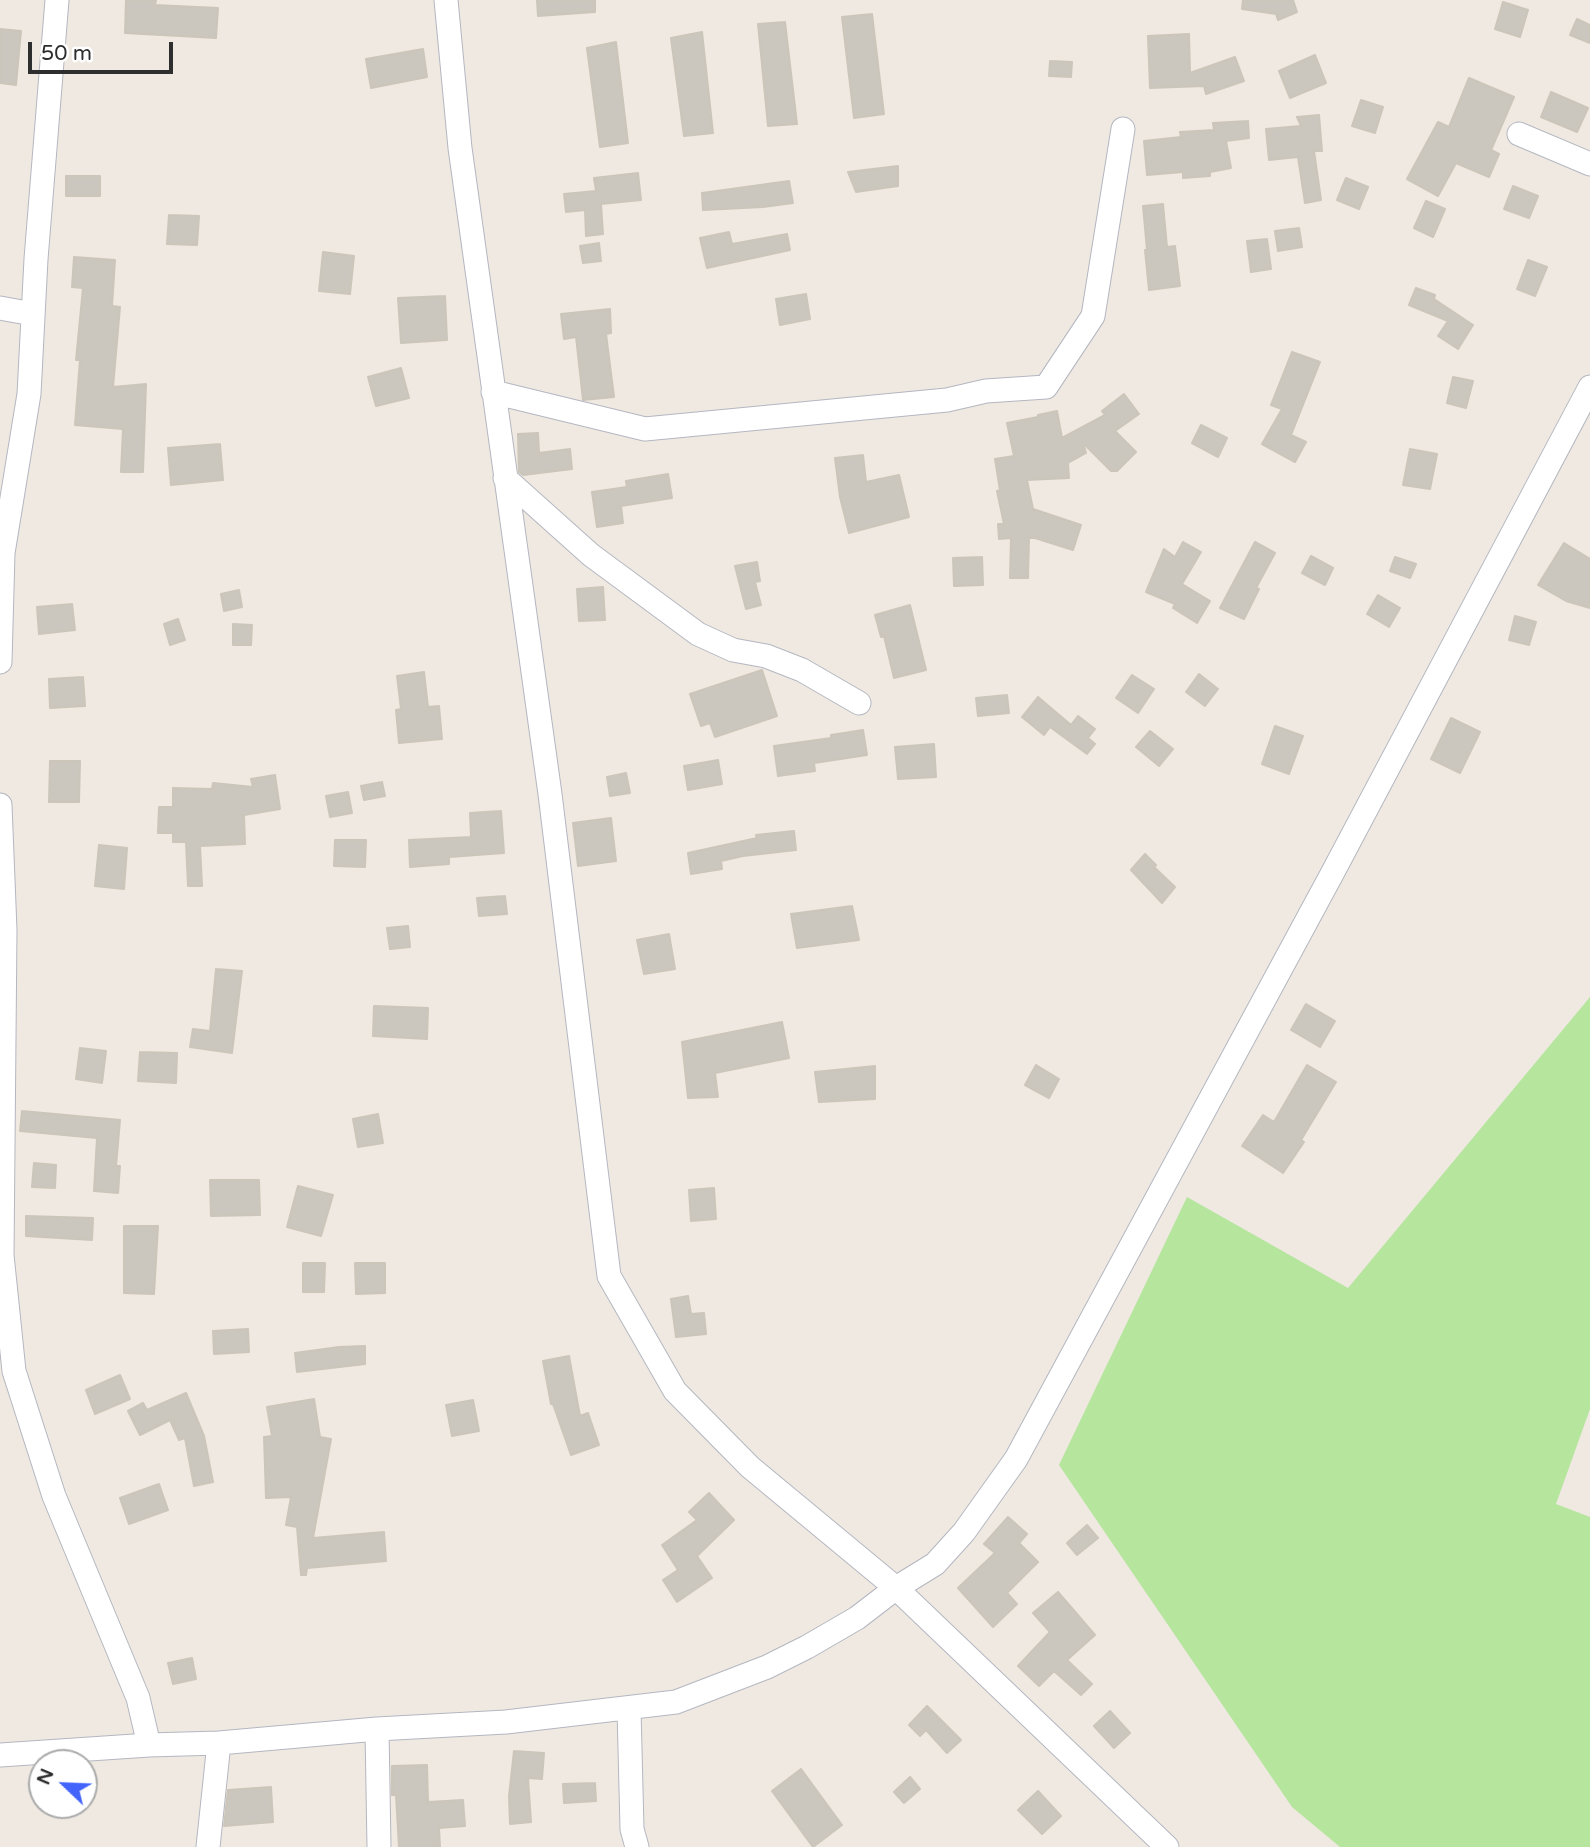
<!DOCTYPE html>
<html>
<head>
<meta charset="utf-8">
<style>
  body { margin:0 }
  #map { position:relative; width:1590px; height:1847px; overflow:hidden; background:#efe9e1; font-family:"Varela Round",sans-serif }
  canvas { display:block }
  .north { position:absolute; left:28px; top:1749px; width:70px; height:70px; box-sizing:border-box; background:#fff; border:2px solid #ababab; border-radius:50%; rotate:293deg; font-size:19px; font-weight:700; line-height:28px; text-align:center; color:#2e2e2e }
  .north::after { content:''; display:block; margin:auto; width:24px; height:32px; background:#4264fb; clip-path:polygon(50% 0,100% 100%,50% 72%,0 100%) }
  .scale { position:absolute; left:28px; top:42px; width:145px; height:32px; box-sizing:border-box; border:4px solid #2e2e2e; border-top:0; padding-left:9px; font-size:21px; line-height:24px; white-space:nowrap; color:#2e2e2e; -webkit-text-stroke:5px #fff; paint-order:stroke }
</style>
</head>
<body>
<div id="map">
<canvas width="1590" height="1847"></canvas>
<div class="north">N</div>
<div class="scale">50 m</div>
</div>
<script>
const c = document.querySelector('canvas').getContext('2d');
c.lineJoin = 'round';
function paint(path, color) {
  c.fillStyle = color;
  c.fill(path, 'evenodd');
}
function shape(rows) {
  const path = new Path2D();
  for (const r of rows) {
    path.moveTo(r[0], r[1]);
    for (let i = 2; i < r.length; i += 2) path.lineTo(r[i], r[i + 1]);
  }
  return path;
}
function stroke(path, color, width, dash) {
  c.strokeStyle = color;
  c.lineWidth = width;
  c.lineCap = dash ? 'butt' : 'round';
  c.setLineDash(dash || []);
  c.stroke(path);
}
paint(shape([
  [1590,997,1590,1409,1556,1504,1590,1517,1590,1847,1340,1847,1292,1807,1059,1465,1187,1197,1348,1288]
]), '#b6e59e');
const building = shape([
  [126,0,156,0,155,5,218,8,216,38,125,33,126,0],
  [537,0,595,0,595,12,538,16,537,0],
  [1243,0,1293,0,1297,12,1278,20,1276,14,1242,9,1243,0],
  [1503,2,1528,10,1520,37,1495,29,1503,2],
  [872,14,884,114,854,118,842,17,872,14],
  [1577,19,1590,25,1590,43,1570,35,1577,19],
  [785,22,797,124,768,126,758,24,785,22],
  [0,29,21,31,16,85,0,83,0,29],
  [702,32,713,133,684,136,671,38,702,32],
  [1189,34,1190,73,1235,57,1244,81,1206,94,1204,86,1150,88,1148,36,1189,34],
  [616,42,628,143,600,147,587,48,616,42],
  [423,49,427,77,371,88,366,59,423,49],
  [1315,55,1326,83,1290,98,1279,71,1315,55],
  [1050,61,1072,62,1071,77,1049,76,1050,61],
  [1469,78,1514,97,1491,150,1499,154,1489,177,1456,163,1438,196,1407,179,1438,122,1449,127,1469,78],
  [1551,92,1588,108,1577,132,1541,117,1551,92],
  [1361,100,1383,107,1375,133,1352,126,1361,100],
  [1319,115,1322,151,1314,151,1321,200,1305,203,1298,157,1269,160,1266,129,1301,126,1297,117,1319,115],
  [1248,121,1249,138,1226,141,1231,168,1210,172,1210,176,1183,178,1183,172,1147,175,1144,141,1181,137,1180,132,1214,130,1213,123,1248,121],
  [898,166,898,186,856,192,848,172,898,166],
  [638,173,641,200,601,204,603,234,586,236,585,210,566,212,564,194,596,191,594,178,638,173],
  [66,176,100,176,100,196,66,196,66,176],
  [1346,178,1368,187,1359,209,1337,200,1346,178],
  [789,181,793,203,763,207,703,210,702,193,789,181],
  [1513,186,1538,196,1529,218,1504,209,1513,186],
  [1426,201,1445,209,1433,237,1414,228,1426,201],
  [1163,204,1167,247,1175,246,1180,286,1149,290,1145,250,1147,250,1143,206,1163,204],
  [169,215,199,216,197,245,167,244,169,215],
  [1299,228,1302,247,1278,251,1275,231,1299,228],
  [729,232,732,244,787,234,790,250,707,268,700,238,729,232],
  [1267,239,1271,269,1251,272,1247,241,1267,239],
  [599,243,601,261,583,263,580,246,599,243],
  [323,252,354,256,350,294,319,291,323,252],
  [74,257,115,260,112,306,120,307,113,387,146,384,143,472,121,472,123,429,75,425,80,360,76,360,83,288,72,287,74,257],
  [1528,260,1547,267,1535,296,1517,289,1528,260],
  [1416,288,1435,295,1434,299,1473,325,1458,349,1438,336,1448,321,1409,305,1416,288],
  [806,294,810,319,780,325,776,299,806,294],
  [445,296,447,340,401,343,398,298,445,296],
  [610,309,611,333,606,334,614,397,583,400,576,337,564,339,561,314,610,309],
  [1292,352,1320,362,1291,435,1306,442,1295,462,1262,444,1282,409,1271,405,1292,352],
  [401,368,409,398,376,406,368,377,401,368],
  [1453,377,1473,381,1466,408,1447,403,1453,377],
  [1124,394,1139,414,1115,431,1136,452,1117,471,1111,471,1083,443,1086,453,1068,463,1069,478,1027,480,1033,509,1081,525,1073,550,1035,538,1029,538,1028,578,1010,578,1011,538,999,539,998,524,1004,524,997,491,1000,490,995,459,1014,456,1007,423,1038,417,1038,415,1057,411,1062,438,1105,415,1102,411,1124,394],
  [1201,425,1227,438,1218,457,1192,443,1201,425],
  [538,433,539,453,570,449,572,469,523,475,519,472,518,434,538,433],
  [220,444,223,480,171,485,168,448,220,444],
  [1410,449,1437,454,1430,489,1403,485,1410,449],
  [863,455,866,482,899,475,909,517,849,533,840,497,835,458,863,455],
  [668,474,672,498,621,506,623,523,597,527,592,492,627,487,626,481,668,474],
  [1183,542,1201,552,1182,584,1210,601,1197,623,1173,608,1175,604,1146,592,1164,549,1175,557,1183,542],
  [1255,542,1275,553,1256,588,1259,589,1244,619,1220,608,1255,542],
  [1564,543,1590,559,1590,608,1566,601,1538,585,1564,543],
  [1311,556,1333,568,1325,585,1302,573,1311,556],
  [982,557,983,585,954,586,953,558,982,557],
  [1395,557,1416,564,1410,578,1390,571,1395,557],
  [757,562,760,581,755,582,761,605,746,609,735,566,757,562],
  [603,587,605,620,579,621,577,589,603,587],
  [239,590,242,607,224,611,221,594,239,590],
  [1378,595,1400,608,1389,627,1367,614,1378,595],
  [72,604,75,630,39,634,37,607,72,604],
  [910,605,926,670,894,678,884,636,881,637,875,615,910,605],
  [1515,616,1536,622,1529,645,1509,640,1515,616],
  [178,619,185,640,170,645,164,624,178,619],
  [233,624,252,625,251,645,233,645,233,624],
  [762,670,777,716,715,737,710,723,701,726,690,694,762,670],
  [424,672,428,707,439,706,442,739,399,743,396,710,401,709,397,676,424,672],
  [1199,674,1218,689,1205,706,1186,692,1199,674],
  [1132,675,1154,689,1138,713,1116,698,1132,675],
  [83,677,85,706,50,708,49,679,83,677],
  [1007,695,1009,713,978,716,976,698,1007,695],
  [1038,697,1071,725,1078,716,1095,729,1088,738,1095,744,1087,754,1050,727,1044,735,1022,717,1038,697],
  [1451,718,1480,732,1460,773,1431,759,1451,718],
  [1275,726,1303,736,1289,774,1262,764,1275,726],
  [863,730,867,755,814,763,815,771,778,776,774,746,831,738,831,735,863,730],
  [1150,731,1173,749,1159,766,1136,747,1150,731],
  [934,744,936,777,898,779,895,747,934,744],
  [718,760,722,784,688,790,684,766,718,760],
  [50,761,80,761,79,802,49,802,50,761],
  [626,773,630,793,610,796,607,777,626,773],
  [275,775,280,809,244,815,245,844,200,846,202,886,188,886,186,842,173,842,173,833,158,833,159,807,173,807,173,788,212,789,213,783,253,787,251,779,275,775],
  [382,782,385,796,364,800,361,786,382,782],
  [348,792,352,813,330,817,326,796,348,792],
  [501,811,504,853,449,857,449,864,410,867,409,840,471,837,470,813,501,811],
  [611,818,616,861,578,866,573,823,611,818],
  [794,831,796,850,743,856,721,861,722,869,691,874,688,853,757,838,756,835,794,831],
  [335,840,366,840,365,867,334,866,335,840],
  [99,845,127,848,124,889,95,886,99,845],
  [1145,854,1156,865,1154,867,1175,887,1162,903,1131,870,1145,854],
  [505,896,507,914,479,916,477,898,505,896],
  [852,906,859,940,797,948,791,914,852,906],
  [408,926,410,947,390,949,387,928,408,926],
  [669,934,675,969,644,974,637,940,669,934],
  [216,969,242,971,232,1053,190,1047,193,1029,210,1031,216,969],
  [1306,1004,1335,1021,1320,1047,1291,1030,1306,1004],
  [374,1006,428,1008,427,1039,373,1036,374,1006],
  [782,1022,789,1058,715,1073,718,1097,688,1098,682,1042,782,1022],
  [80,1048,106,1051,102,1083,76,1079,80,1048],
  [140,1052,177,1053,176,1083,138,1081,140,1052],
  [1036,1065,1059,1079,1049,1098,1025,1085,1036,1065],
  [1307,1065,1336,1082,1301,1140,1304,1142,1283,1173,1242,1146,1263,1115,1274,1122,1307,1065],
  [875,1066,875,1099,819,1102,815,1072,875,1066],
  [22,1111,120,1120,116,1166,120,1166,118,1193,94,1191,97,1138,20,1131,22,1111],
  [378,1114,383,1143,358,1147,353,1119,378,1114],
  [34,1163,56,1165,55,1188,32,1187,34,1163],
  [210,1180,259,1180,260,1215,211,1216,210,1180],
  [298,1186,333,1195,321,1236,287,1227,298,1186],
  [714,1188,716,1219,691,1221,689,1190,714,1188],
  [26,1216,93,1218,92,1240,26,1236,26,1216],
  [124,1226,158,1226,154,1294,124,1293,124,1226],
  [303,1263,325,1263,324,1292,303,1292,303,1263],
  [355,1263,385,1263,385,1293,356,1294,355,1263],
  [688,1296,691,1314,704,1313,706,1334,676,1337,671,1299,688,1296],
  [248,1329,249,1352,214,1354,213,1331,248,1329],
  [365,1346,365,1364,297,1372,295,1353,339,1347,365,1346],
  [569,1356,580,1416,588,1413,599,1445,571,1455,553,1404,551,1404,543,1361,569,1356],
  [120,1375,130,1399,95,1414,86,1390,120,1375],
  [186,1393,204,1436,213,1482,194,1486,185,1438,179,1440,170,1420,140,1435,128,1411,143,1403,147,1410,186,1393],
  [314,1399,320,1437,331,1439,313,1538,384,1532,386,1561,307,1568,306,1575,301,1575,297,1527,286,1525,291,1497,266,1498,264,1437,272,1436,267,1407,314,1399],
  [473,1400,479,1431,452,1436,446,1405,473,1400],
  [159,1484,168,1510,129,1524,120,1498,159,1484],
  [709,1493,734,1520,697,1556,712,1578,677,1602,663,1580,678,1570,662,1545,697,1520,689,1512,709,1493],
  [1008,1517,1027,1534,1019,1543,1038,1562,1007,1593,1017,1604,993,1627,958,1588,995,1553,984,1544,1008,1517],
  [1087,1525,1098,1538,1077,1555,1067,1543,1087,1525],
  [1058,1592,1095,1635,1067,1660,1092,1684,1081,1695,1054,1671,1039,1686,1018,1666,1050,1632,1033,1613,1058,1592],
  [192,1658,196,1679,173,1684,168,1663,192,1658],
  [927,1706,961,1740,947,1753,926,1730,920,1736,909,1725,927,1706],
  [1110,1711,1130,1733,1114,1748,1094,1726,1110,1711],
  [514,1751,544,1753,542,1779,528,1778,531,1822,510,1824,509,1796,514,1751],
  [427,1765,428,1802,463,1800,465,1826,439,1828,440,1847,399,1847,396,1795,392,1795,392,1766,427,1765],
  [801,1769,842,1825,813,1847,772,1791,801,1769],
  [910,1777,920,1789,904,1803,894,1792,910,1777],
  [595,1783,596,1801,564,1803,563,1784,595,1783],
  [271,1787,273,1822,224,1826,228,1790,271,1787],
  [1038,1791,1061,1816,1042,1834,1018,1810,1038,1791]
]);
paint(building, '#cbc7bf');
stroke(building, '#cbc5ba', 2);
const minor = shape([
  [446,0,460,148,550,794,609,1276,675,1391,750,1467,896,1588,1167,1847],
  [1519,134,1590,164],
  [0,308,33,314],
  [493,392,645,429,947,400,986,391,1046,387,1093,316,1123,129],
  [505,478,591,555,698,634,733,650,766,656,802,670,859,703],
  [0,662,3,553,29,394,36,259,57,0],
  [0,805,5,930,2,1255,14,1371,54,1496,138,1698,149,1745],
  [629,1709,632,1829,637,1847],
  [377,1729,379,1847],
  [0,1755,149,1745,219,1743,377,1729,506,1722,676,1702,767,1667,807,1647,857,1618,896,1588,935,1564,964,1532,1016,1459,1333,872,1590,387],
  [208,1847,219,1743]
]);
stroke(minor, '#b4b7c1', 25);
stroke(minor, '#fff', 23);
</script>
</body>
</html>
